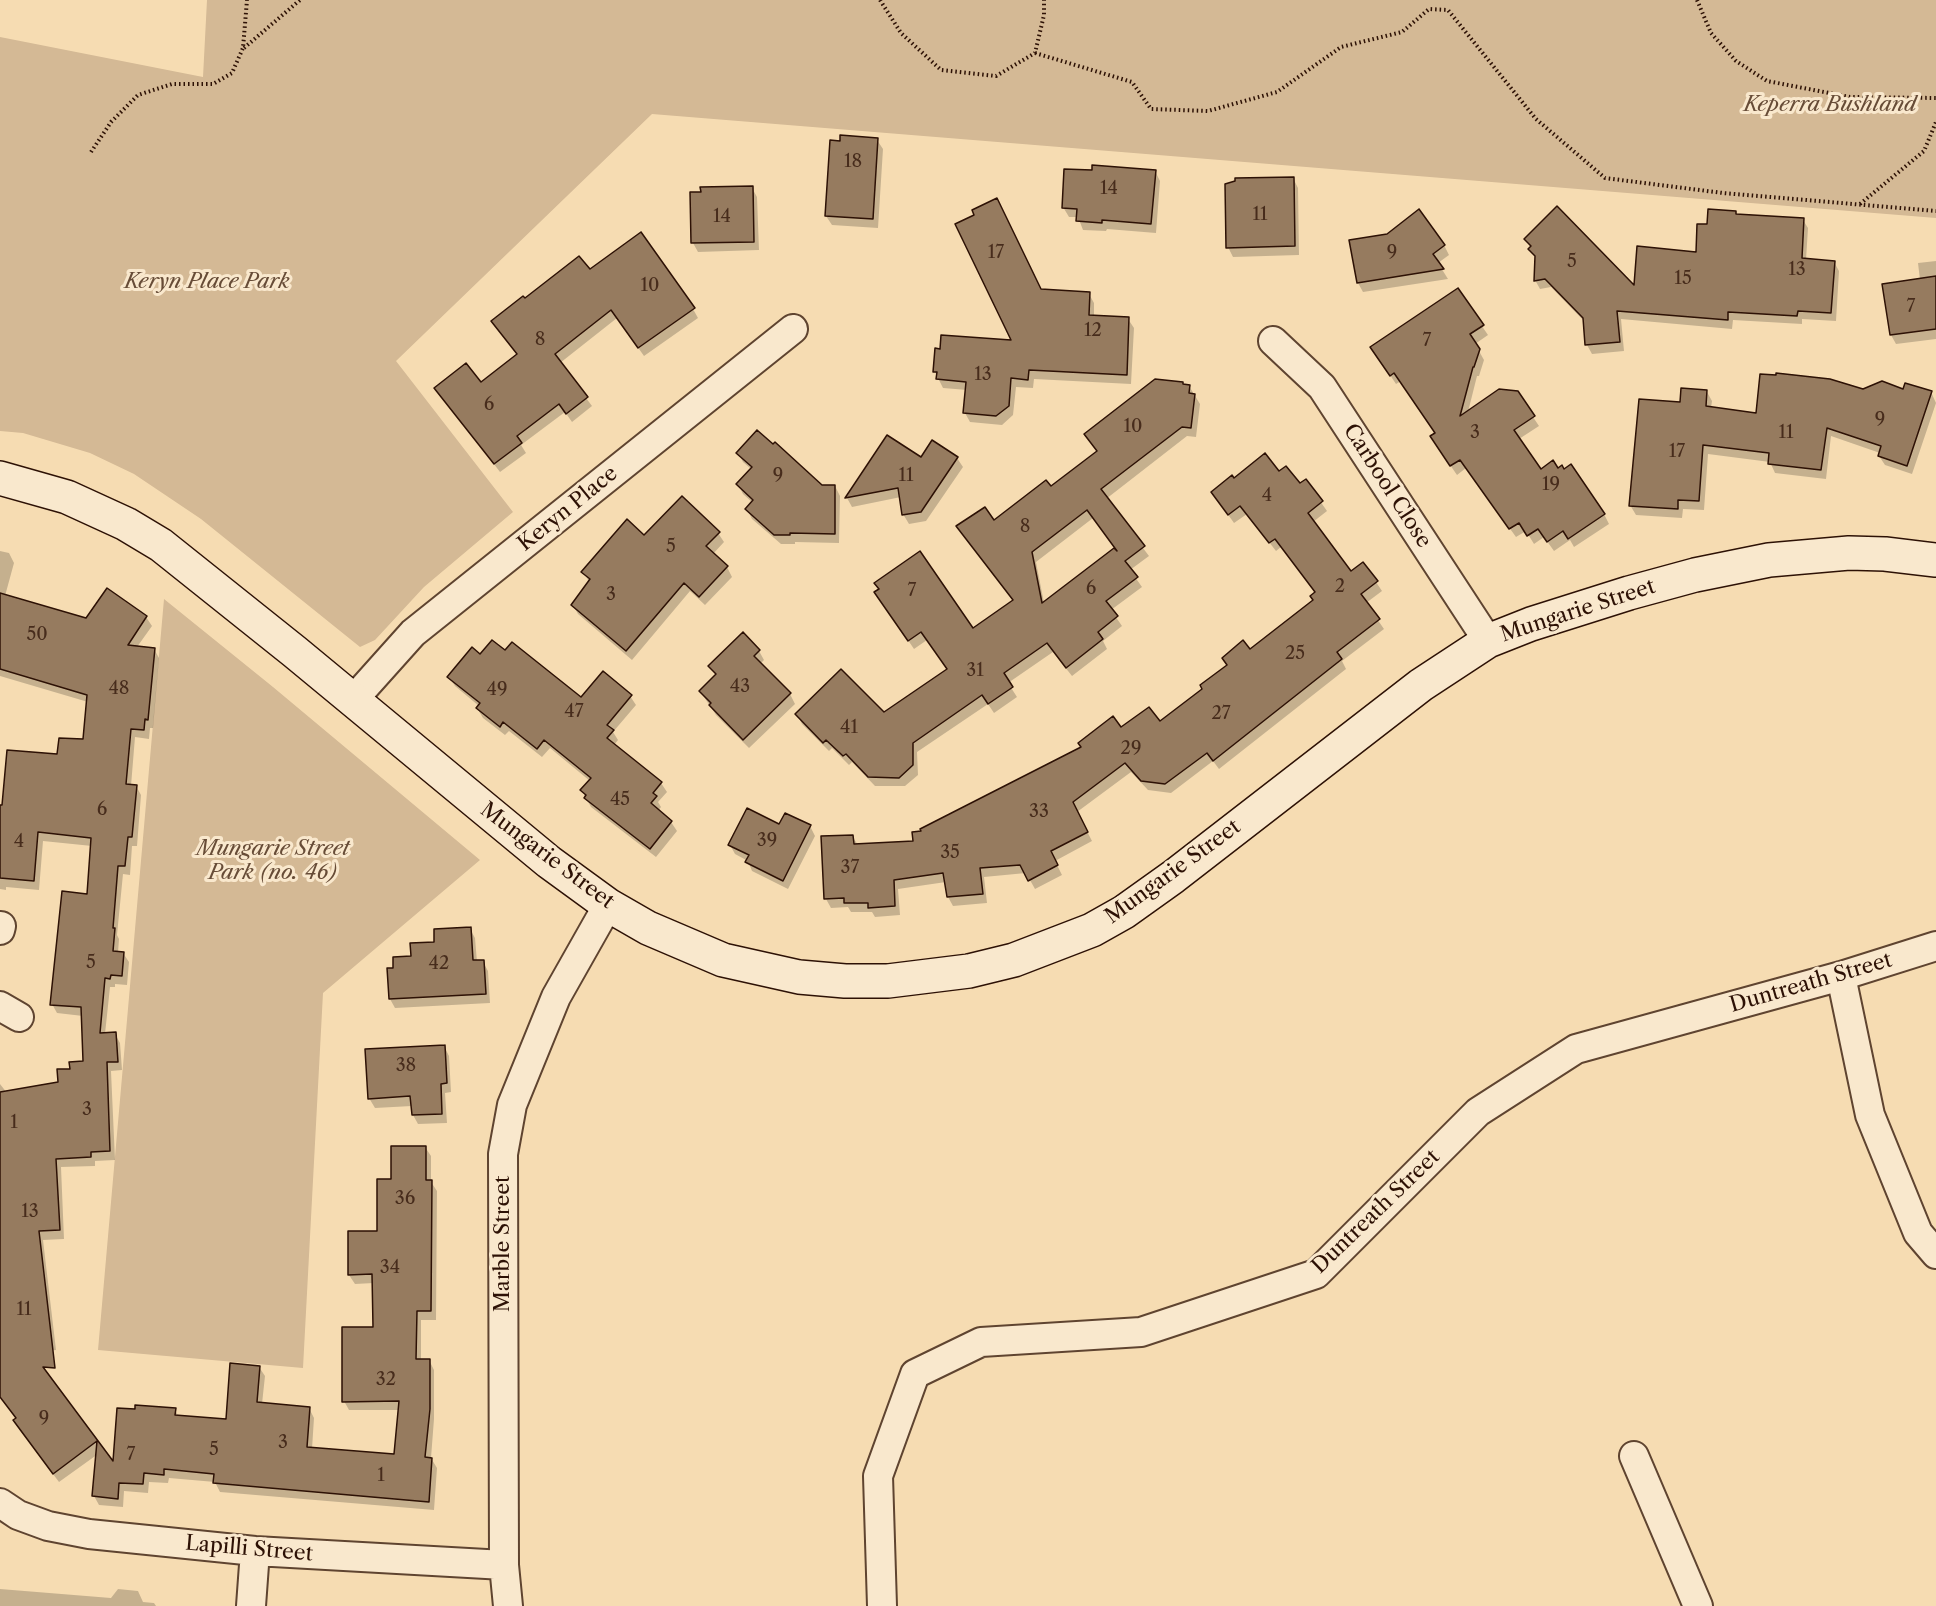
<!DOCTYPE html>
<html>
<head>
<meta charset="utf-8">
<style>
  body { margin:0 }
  canvas { display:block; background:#f6dcb2 }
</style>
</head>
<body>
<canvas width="1936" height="1606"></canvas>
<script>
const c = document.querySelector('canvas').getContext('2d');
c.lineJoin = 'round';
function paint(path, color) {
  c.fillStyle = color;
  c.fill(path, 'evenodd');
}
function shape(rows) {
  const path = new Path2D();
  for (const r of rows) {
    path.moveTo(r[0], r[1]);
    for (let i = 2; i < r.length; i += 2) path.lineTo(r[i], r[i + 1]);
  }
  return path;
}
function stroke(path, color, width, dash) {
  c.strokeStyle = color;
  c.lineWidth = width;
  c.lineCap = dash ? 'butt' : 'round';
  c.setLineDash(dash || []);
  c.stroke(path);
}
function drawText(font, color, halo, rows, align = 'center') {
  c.font = font + ' "Libre Caslon Text",serif';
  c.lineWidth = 6;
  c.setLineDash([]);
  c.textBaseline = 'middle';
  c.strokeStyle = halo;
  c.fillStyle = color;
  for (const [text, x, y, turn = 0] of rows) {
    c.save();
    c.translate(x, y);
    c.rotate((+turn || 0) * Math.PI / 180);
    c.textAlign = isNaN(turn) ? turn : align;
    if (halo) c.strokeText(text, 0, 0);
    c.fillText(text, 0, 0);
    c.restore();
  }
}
paint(shape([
  [207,0,1936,0,1936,218,652,114,396,361,513,512,424,587,375,640,360,647,201,519,134,474,90,453,23,433,0,431,0,37,203,77],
  [164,599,273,687,480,860,323,993,303,1368,98,1350]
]), '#d4b995');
paint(shape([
  [877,140,883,149,878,228,832,225,826,216],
  [1155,171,1160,181,1156,233,1107,229,1106,231,1083,230,1078,217,1069,217,1063,207],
  [1293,178,1298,188,1299,255,1233,257,1228,247,1237,182],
  [752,188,757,197,759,250,698,252,693,243],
  [1737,216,1803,220,1808,228,1806,260,1834,262,1839,271,1836,321,1802,319,1802,324,1733,320,1732,329,1621,319,1624,351,1592,354,1587,345,1585,322,1551,287,1540,289,1535,280,1536,259,1526,239,1635,288,1697,253,1709,226],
  [1351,241,1444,245,1449,255,1438,263,1448,279,1363,292,1358,283],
  [1936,261,1936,339,1896,344,1891,335,1920,280,1918,263],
  [589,271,693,309,698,318,644,356,617,318,560,363,592,406,572,422,565,412,521,445,526,453,500,472,436,388,481,385,518,355,493,321,525,300],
  [1041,291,1089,294,1094,303,1094,317,1128,319,1134,328,1131,384,1034,379,1033,388,1016,387,1013,415,1002,425,970,422,965,413,967,390,943,388,935,372,1013,342],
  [1458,291,1488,335,1475,344,1484,360,1479,376,1477,376,1468,412,1533,417,1539,426,1519,439,1540,471,1604,514,1609,524,1574,547,1570,540,1554,551,1544,537,1534,544,1526,531,1516,537,1466,468,1457,475,1437,446,1436,433,1401,381,1396,384,1378,357],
  [1184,386,1189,386,1200,404,1196,437,1187,436,1106,499,1149,556,1130,570,1142,587,1111,610,1122,626,1103,641,1107,649,1072,676,1053,652,1008,683,1017,697,994,713,988,704,917,752,918,775,905,786,875,786,852,762,849,765,832,748,829,751,802,724,797,714,884,713,948,670,927,640,914,649,882,602,973,630,1014,602,964,536,994,522,1051,488,1098,452,1086,434],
  [1093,518,1116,549,1044,603,1036,562],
  [1863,391,1931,392,1936,403,1912,474,1885,465,1879,456,1880,453,1831,436,1826,479,1775,473,1770,462,1708,454,1704,510,1683,509,1682,518,1636,515,1630,505,1682,404,1707,392,1712,401,1711,408,1757,415],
  [888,437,921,459,957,458,963,467,926,521,909,524,903,514,901,497,852,507,847,498],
  [738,453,821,486,835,486,840,496,839,543,795,542,795,544,781,544,752,519,747,509,753,503,743,494,738,484,751,469,743,462],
  [1279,473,1299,485,1306,481,1327,511,1313,522,1351,573,1376,582,1382,591,1366,603,1384,629,1342,661,1346,669,1219,769,1213,761,1171,793,1148,790,1131,772,1077,812,1092,841,1055,861,1062,875,1035,889,1026,873,984,877,987,903,953,906,948,897,946,882,898,889,900,915,875,917,872,912,851,912,848,907,831,908,826,899,852,836,858,845,915,843,923,832,1121,729,1159,723,1314,600,1316,593,1281,547,1276,551,1247,514,1234,523,1212,492,1234,480],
  [718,533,724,542,713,554,727,567,732,577,705,605,690,591,632,660,578,614,573,605,590,583,583,572,644,537],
  [0,551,9,553,14,563,5,596,87,619,107,590,146,617,152,626,137,647,154,649,159,658,153,728,150,728,149,739,135,737,131,786,136,786,141,795,137,846,132,846,130,875,123,874,117,935,119,939,118,953,123,953,129,962,127,985,115,984,115,987,110,987,105,1034,115,1034,120,1043,122,1070,111,1071,115,1160,95,1161,95,1166,61,1167,64,1239,43,1240,56,1350,0,1357,0,1084,7,1093,59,1083,71,1070,84,1062,83,1016,57,1013,52,1004,89,895,92,846,43,841,39,890,6,887,6,890,0,889,0,806,4,807,59,755,84,741,88,702,0,676],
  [742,634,759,651,764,660,760,664,790,694,795,704,749,748,716,715,700,691,716,676,710,666],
  [506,653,581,699,630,696,636,705,613,732,618,740,614,745,661,783,667,792,658,802,661,807,658,811,671,822,677,831,656,857,591,807,582,791,590,781,550,748,542,757,509,731,505,735,483,718,477,708,479,706,455,686,449,677,480,656],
  [780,826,810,826,815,836,788,889,752,871,748,861,735,854,730,845],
  [470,929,475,938,477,962,483,962,488,971,490,1003,395,1008,390,999,395,970,436,944],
  [444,1046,449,1056,451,1092,445,1093,447,1123,418,1124,413,1115,412,1106,375,1108,369,1098],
  [425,1147,431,1156,431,1182,437,1191,436,1320,421,1320,421,1360,429,1360,434,1370,434,1419,431,1458,437,1468,434,1510,220,1492,215,1482,169,1478,168,1483,149,1482,148,1493,124,1491,123,1507,99,1505,94,1496,98,1454,59,1482,20,1430,15,1421,17,1419,0,1396,0,1384,35,1358,114,1465,175,1410,179,1417,227,1421,259,1367,265,1376,262,1404,309,1408,314,1418,312,1449,395,1456,400,1410,349,1410,344,1401,374,1328,374,1283,355,1284,349,1275,378,1232,393,1181],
  [0,1589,111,1598,118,1589,138,1591,143,1602,154,1603,156,1606,0,1606]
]), '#0003');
const building = shape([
  [840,135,878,138,873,219,825,216,830,140,840,141,840,135],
  [1092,165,1156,170,1151,224,1102,220,1102,223,1076,221,1077,209,1062,208,1064,169,1092,170,1092,165],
  [1294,177,1295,246,1226,248,1225,184,1235,181,1235,178,1294,177],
  [753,186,754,242,691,243,690,192,701,192,700,187,753,186],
  [997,198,1041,289,1090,292,1089,315,1129,317,1127,375,1029,370,1028,380,1011,378,1009,406,996,416,963,413,966,382,936,379,937,372,933,372,935,348,940,349,941,335,1011,340,955,224,974,215,972,210,997,198],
  [1557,206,1634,285,1637,246,1696,252,1697,224,1707,224,1708,209,1736,211,1736,214,1804,218,1802,258,1835,261,1831,313,1798,311,1797,316,1728,312,1728,320,1617,311,1620,342,1585,345,1583,318,1545,279,1534,281,1535,256,1528,249,1531,246,1524,239,1557,206],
  [1419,209,1445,245,1433,254,1444,269,1357,283,1349,240,1387,234,1419,209],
  [641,232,695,308,638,348,611,310,555,354,588,397,566,414,559,404,517,436,522,443,494,464,434,388,466,363,481,382,517,354,491,321,523,296,525,298,579,256,590,269,641,232],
  [1936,276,1936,329,1890,335,1882,284,1936,276],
  [1458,288,1484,325,1470,334,1480,349,1474,367,1473,367,1460,416,1499,389,1518,391,1535,416,1514,430,1541,469,1553,460,1558,468,1562,465,1564,469,1571,464,1605,514,1568,539,1563,531,1547,542,1538,529,1527,536,1519,523,1509,529,1460,460,1450,466,1430,436,1435,433,1394,373,1390,376,1370,347,1458,288],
  [1776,373,1830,379,1863,389,1882,381,1903,389,1905,383,1932,391,1907,466,1878,456,1881,446,1827,428,1821,470,1768,464,1769,453,1703,445,1699,501,1678,500,1678,509,1629,506,1639,399,1680,402,1681,388,1707,390,1706,406,1756,413,1760,374,1776,375,1776,373],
  [1155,379,1183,382,1183,384,1190,385,1189,393,1195,394,1191,428,1182,427,1101,489,1145,546,1125,561,1138,577,1106,601,1118,616,1098,632,1103,639,1066,668,1047,643,1004,673,1013,687,988,704,982,695,913,743,913,765,899,778,868,777,846,754,843,756,826,740,823,743,795,714,841,669,884,712,947,669,921,632,908,641,874,592,879,589,874,583,920,551,973,628,1013,600,956,526,985,507,994,520,1046,480,1051,486,1097,451,1084,434,1155,379],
  [1087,510,1117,551,1114,548,1042,603,1032,552,1087,510],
  [757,430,773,444,775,442,822,485,835,485,835,534,790,533,790,535,774,535,745,509,753,500,736,484,752,467,736,453,757,430],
  [887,435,921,457,932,440,958,457,921,512,902,515,898,488,845,498,887,435],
  [1265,453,1279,471,1286,466,1300,483,1306,479,1323,501,1308,513,1351,571,1363,562,1378,581,1361,594,1380,619,1337,652,1342,659,1213,761,1207,753,1165,784,1141,781,1125,763,1073,802,1088,832,1051,851,1058,865,1028,881,1020,865,980,868,983,894,947,897,943,873,894,880,895,906,868,908,868,903,844,903,844,898,824,899,821,836,853,835,854,844,913,841,912,832,921,831,920,829,1081,747,1078,743,1113,716,1121,727,1149,707,1160,721,1202,689,1200,685,1227,665,1222,658,1243,640,1250,649,1313,600,1310,596,1315,592,1275,539,1269,543,1240,506,1228,515,1211,492,1232,475,1234,478,1265,453],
  [682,496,720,532,706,546,728,566,699,597,684,583,626,651,571,605,590,579,581,572,627,519,644,535,682,496],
  [107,588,147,616,128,645,155,648,148,720,145,719,144,730,131,729,126,784,137,785,132,837,128,837,125,866,118,866,113,928,115,928,113,951,124,952,122,976,111,975,110,979,105,978,100,1033,116,1032,118,1062,107,1062,110,1151,91,1152,91,1157,56,1159,60,1230,39,1231,55,1368,43,1367,113,1461,117,1408,135,1409,135,1405,176,1408,175,1415,226,1419,230,1363,260,1366,257,1402,310,1407,307,1447,394,1454,399,1401,342,1402,342,1327,373,1327,372,1274,348,1275,348,1231,377,1231,377,1179,391,1179,391,1146,426,1146,426,1180,432,1180,431,1311,417,1311,416,1359,430,1359,430,1409,425,1457,432,1458,429,1502,213,1483,214,1474,164,1469,164,1475,144,1473,143,1484,119,1483,118,1499,92,1496,97,1441,53,1474,13,1420,16,1418,0,1397,0,1092,58,1082,57,1069,70,1069,69,1062,83,1061,81,1007,50,1005,62,891,87,894,91,838,38,832,34,881,0,878,0,805,2,805,7,750,57,754,59,738,83,739,87,695,0,669,0,593,86,618,107,588],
  [743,632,760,650,754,656,791,693,743,740,709,705,711,703,699,691,716,674,708,666,743,632],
  [492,640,505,650,512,642,581,697,603,671,632,695,607,725,614,730,607,738,662,782,653,793,657,796,651,803,672,821,650,849,584,798,586,795,580,790,591,778,544,740,537,749,503,722,500,727,476,708,480,703,447,677,472,647,480,654,492,640],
  [747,808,779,824,785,813,811,825,783,881,745,862,749,855,728,845,747,808],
  [471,927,473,960,484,960,486,994,389,999,387,968,393,968,393,957,411,956,410,943,434,942,434,929,471,927],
  [445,1045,447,1083,441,1084,442,1114,412,1115,410,1096,368,1099,365,1049,445,1045]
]);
paint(building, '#967b5f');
stroke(building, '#2d1105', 1.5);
const street = shape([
  [1273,341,1322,387,1488,641],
  [353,700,413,633,793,329],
  [0,930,1,926],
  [1841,976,1870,1115,1918,1233,1936,1254],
  [0,1006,19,1017],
  [1634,1456,1698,1606],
  [0,1503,18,1515,48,1526,89,1534,255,1551,504,1565],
  [251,1606,255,1551],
  [508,1606,504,1565,503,1154,512,1105,556,997,608,905],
  [882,1606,878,1476,915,1374,981,1342,1141,1332,1316,1274,1478,1112,1576,1049,1841,976,1936,946]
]);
const secondary = shape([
  [0,478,67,497,126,524,161,545,295,652,549,862,608,905,648,928,723,960,799,977,845,981,888,981,969,971,1014,960,1092,930,1124,912,1173,877,1421,685,1488,641,1531,624,1629,593,1695,575,1769,560,1849,553,1885,554,1936,560]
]);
stroke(street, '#5f4430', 32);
stroke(secondary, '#2d1105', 36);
stroke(shape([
  [880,0,901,33,941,70,996,76,1035,53,1044,15,1044,0],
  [1697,0,1711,33,1736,61,1767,81,1850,97,1936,98],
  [244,48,300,0],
  [1035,53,1132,82,1151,109,1208,111,1277,92,1341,47,1402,32,1429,9,1448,10,1536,119,1605,178,1723,193,1936,211],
  [91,152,111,122,138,95,172,84,213,84,232,73,243,48,247,0],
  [1860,204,1924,151,1936,122]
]), '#2d1105', 4, [1.5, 3]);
stroke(street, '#f9e8cd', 28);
stroke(secondary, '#f9e8cd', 33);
drawText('18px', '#472c1c', null, [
  ["18",853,162],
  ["14",1109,189],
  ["11",1260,215],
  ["14",722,217],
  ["17",996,253],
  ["9",1392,253],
  ["5",1572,262],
  ["13",1797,270],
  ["15",1683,279],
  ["10",650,286],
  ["7",1911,307],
  ["12",1093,331],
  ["8",540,340],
  ["7",1427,341],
  ["13",983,375],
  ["6",489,405],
  ["9",1880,420],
  ["10",1133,427],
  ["3",1475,433],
  ["11",1786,433],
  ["17",1677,452],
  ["9",778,476],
  ["11",906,476],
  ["19",1551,485],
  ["4",1267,496],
  ["8",1025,527],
  ["5",671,547],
  ["2",1340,587],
  ["6",1091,589],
  ["7",912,591],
  ["3",611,595],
  ["50",37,635],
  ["25",1295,654],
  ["31",975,671],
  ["43",740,687],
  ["48",119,689],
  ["49",497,690],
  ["47",574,712],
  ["27",1221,714],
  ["41",849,728],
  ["29",1131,749],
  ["45",620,800],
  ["6",102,810],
  ["33",1039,812],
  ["39",767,841],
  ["4",19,842],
  ["35",950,853],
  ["37",850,868],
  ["5",91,963],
  ["42",439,964],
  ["38",406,1066],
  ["3",87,1110],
  ["1",14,1123],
  ["36",405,1199],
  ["13",30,1212],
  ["34",390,1268],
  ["11",24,1310],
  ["32",386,1380],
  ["9",44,1419],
  ["3",283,1443],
  ["5",214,1450],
  ["7",131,1455],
  ["1",381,1476]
]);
drawText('italic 21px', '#674c37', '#f9e8cd', [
  ["Keperra Bushland",1830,105],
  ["Keryn Place Park",207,282],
  ["Mungarie Street",273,849],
  ["Park (no. 46)",273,873]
]);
drawText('21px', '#2d1105', '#f9e8cd', [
  ["Carbool Close",1387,486,57],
  ["Keryn Place",568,509,-39],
  ["Mungarie Street",1578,611,-18],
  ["Mungarie Street",547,856,37],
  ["Mungarie Street",1173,872,-36],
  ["Duntreath Street",1811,983,-16],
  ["Duntreath Street",1376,1212,-44],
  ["Marble Street",503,1244,-90],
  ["Lapilli Street",249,1549,5]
]);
</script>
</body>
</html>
